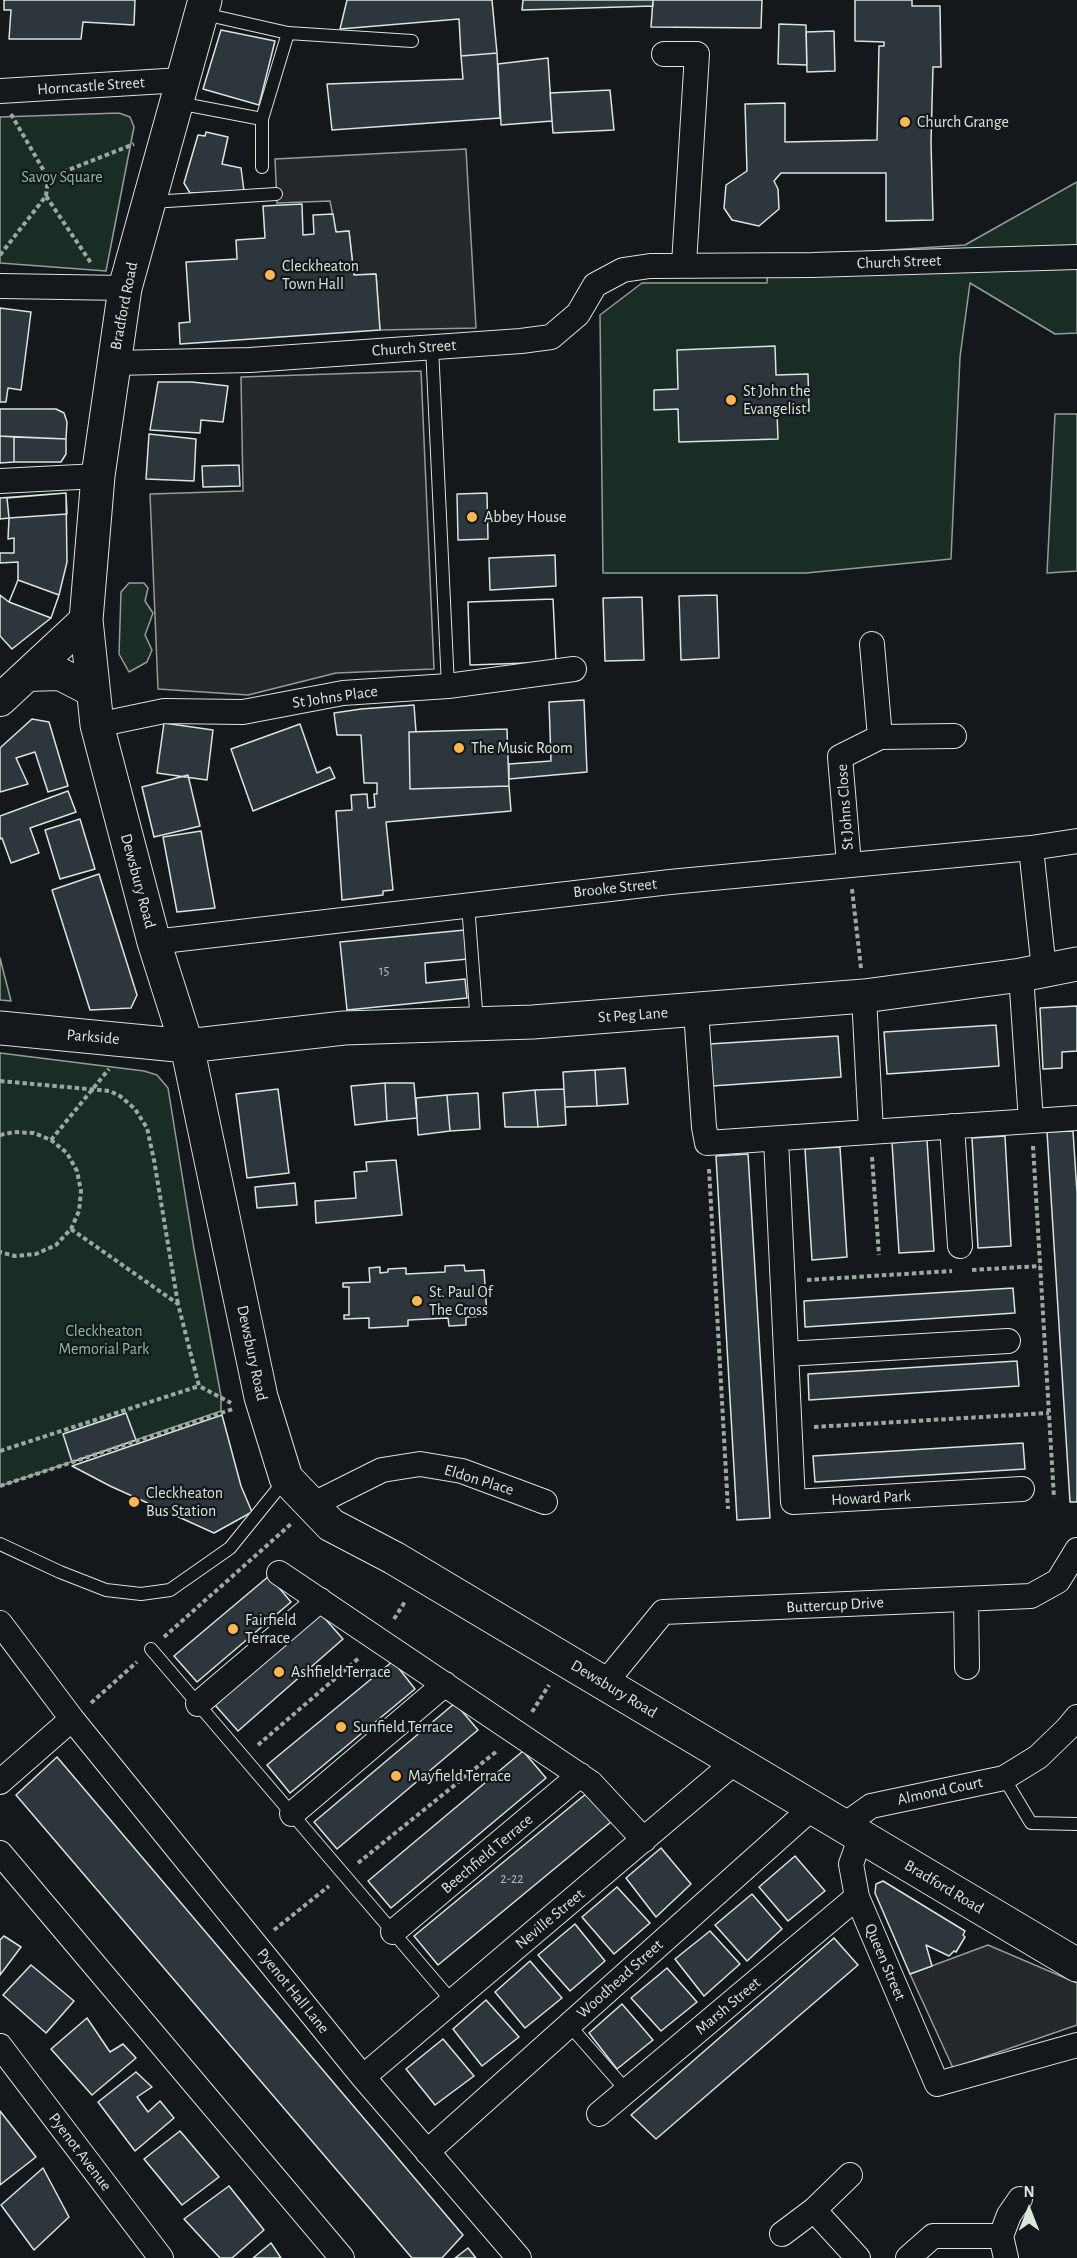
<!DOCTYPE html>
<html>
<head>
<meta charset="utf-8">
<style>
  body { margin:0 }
  #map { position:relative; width:1077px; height:2258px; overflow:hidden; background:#14181c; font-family:"Alegreya Sans",sans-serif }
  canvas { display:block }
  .north { position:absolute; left:999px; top:2180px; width:60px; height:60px; -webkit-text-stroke:4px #14181c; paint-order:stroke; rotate:0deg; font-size:16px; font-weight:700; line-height:24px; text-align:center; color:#d8e6dc }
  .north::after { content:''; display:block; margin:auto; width:21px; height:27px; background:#d8e6dc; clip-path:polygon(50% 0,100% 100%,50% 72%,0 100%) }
</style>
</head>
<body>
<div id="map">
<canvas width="1077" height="2258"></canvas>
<div class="north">N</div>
</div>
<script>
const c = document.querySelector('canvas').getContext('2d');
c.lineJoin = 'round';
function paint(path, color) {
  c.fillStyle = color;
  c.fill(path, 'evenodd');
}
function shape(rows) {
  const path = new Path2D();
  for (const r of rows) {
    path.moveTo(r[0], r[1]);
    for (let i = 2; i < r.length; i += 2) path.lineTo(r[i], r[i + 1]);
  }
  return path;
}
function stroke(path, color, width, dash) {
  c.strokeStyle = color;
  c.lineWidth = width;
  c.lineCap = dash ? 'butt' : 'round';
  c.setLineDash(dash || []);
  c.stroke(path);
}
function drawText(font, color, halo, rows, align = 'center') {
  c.font = font + ' "Alegreya Sans",sans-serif';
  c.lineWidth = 4.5;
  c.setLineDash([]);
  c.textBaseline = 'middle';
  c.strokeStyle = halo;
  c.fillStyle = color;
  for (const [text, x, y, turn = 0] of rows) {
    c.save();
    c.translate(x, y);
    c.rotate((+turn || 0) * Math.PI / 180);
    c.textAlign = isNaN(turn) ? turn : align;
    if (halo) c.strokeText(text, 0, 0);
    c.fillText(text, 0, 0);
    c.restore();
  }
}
const green = shape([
  [119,113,130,117,134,127,106,271,0,263,0,117,119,113],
  [1077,182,1077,333,1055,334,970,283,960,357,951,559,806,573,603,573,600,315,642,283,767,283,768,258,965,245,1077,182],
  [1055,414,1077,414,1077,571,1047,573,1055,414],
  [129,583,144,583,148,588,145,601,153,613,145,635,152,650,147,662,129,672,119,654,121,592,129,583],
  [0,958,11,1001,0,1000,0,958],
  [0,1053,144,1071,157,1075,168,1088,194,1249,221,1396,221,1411,0,1486,0,1053]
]);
paint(green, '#1a2d24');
stroke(green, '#939e99', 1.5);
const parking = shape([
  [466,149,476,328,380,330,376,274,354,275,349,231,336,232,330,201,277,203,275,159,466,149],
  [421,371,434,669,336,673,248,695,158,689,150,494,243,491,241,377,421,371],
  [988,1945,1077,1983,1077,2025,953,2068,910,1974,988,1945]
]);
paint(parking, '#24282b');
stroke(parking, '#939e99', 1.5);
const building = shape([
  [4,0,135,0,134,25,83,22,81,39,9,39,11,10,4,10,4,0],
  [347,0,492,0,497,53,461,56,459,19,340,29,347,0],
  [523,0,653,0,653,6,522,10,523,0],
  [653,0,762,0,761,28,651,27,653,0],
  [855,0,912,0,912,6,940,6,941,67,933,67,931,142,933,220,886,221,886,173,781,173,774,181,778,189,779,209,759,226,732,220,724,208,726,185,747,171,745,104,785,103,785,142,877,140,879,46,884,46,884,42,855,41,855,0],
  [779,24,806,25,807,65,778,64,779,24],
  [221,30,275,41,259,105,203,89,221,30],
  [834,31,835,71,807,72,806,32,834,31],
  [497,53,500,118,332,130,327,84,463,79,461,56,497,53],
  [548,58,552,121,501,125,498,64,548,58],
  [610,90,614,130,553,133,550,93,610,90],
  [206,132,228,137,222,164,241,168,244,191,190,193,184,183,198,135,205,136,206,132],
  [302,204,303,235,314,234,313,215,333,214,336,232,349,231,354,275,376,274,380,330,180,344,179,323,190,322,186,262,237,259,236,240,265,238,263,206,302,204],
  [0,308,31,312,21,390,8,388,6,402,0,402,0,308],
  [775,346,776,375,808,374,809,411,777,412,778,439,679,442,678,409,654,410,654,390,678,389,677,350,775,346],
  [158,382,192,382,228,386,223,422,201,420,200,433,150,430,158,382],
  [0,409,56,409,64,413,67,422,66,439,0,436,0,409],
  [149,434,196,439,194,481,146,479,149,434],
  [0,436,14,437,14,462,0,463,0,436],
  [14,437,66,439,66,454,61,462,14,462,14,437],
  [239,465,240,486,203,487,202,466,239,465],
  [66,493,67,514,9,518,7,498,66,493],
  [66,493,67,562,59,595,51,618,12,649,0,636,0,595,9,602,18,580,18,562,0,563,0,553,14,553,14,538,8,539,9,518,0,519,0,498,66,493],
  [487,493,488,539,458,540,457,494,487,493],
  [555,555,556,586,490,590,489,558,555,555],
  [18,580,59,595,51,618,9,602,18,580],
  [717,595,719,658,681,660,679,596,717,595],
  [642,597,644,660,605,661,603,598,642,597],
  [553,599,556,662,470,665,468,602,553,599],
  [553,599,556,662,470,665,468,602,553,599],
  [584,700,587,772,509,779,509,764,551,761,549,702,584,700],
  [414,705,416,732,409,732,410,789,509,786,511,811,386,822,393,890,383,891,383,895,342,900,336,811,352,810,351,795,367,794,368,808,375,807,374,794,377,794,377,783,364,783,361,735,337,735,334,713,361,709,414,705],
  [32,719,49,722,68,786,48,792,35,752,16,758,28,784,0,792,0,748,32,719],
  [164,723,213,730,207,780,157,773,164,723],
  [300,724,317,773,330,767,335,778,253,811,231,749,300,724],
  [507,729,509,786,410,789,409,732,507,729],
  [188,775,200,826,154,837,142,787,188,775],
  [68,791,76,812,30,828,39,853,11,863,2,838,0,839,0,816,68,791],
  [80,819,95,869,60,879,45,830,80,819],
  [201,831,215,908,177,912,163,837,201,831],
  [99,874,137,995,131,1008,90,1010,52,890,99,874],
  [465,930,468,959,425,963,426,983,465,979,467,998,347,1010,340,942,465,930],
  [1077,1006,1077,1051,1062,1052,1062,1068,1043,1069,1040,1008,1077,1006],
  [996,1025,999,1066,887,1074,884,1032,996,1025],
  [838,1036,841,1077,712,1086,709,1044,838,1036],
  [625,1068,628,1104,597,1106,595,1070,625,1068],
  [595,1070,597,1106,565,1107,563,1072,595,1070],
  [385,1083,414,1083,417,1118,387,1121,385,1083],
  [385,1083,387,1121,355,1125,351,1086,385,1083],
  [278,1089,289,1173,247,1178,236,1094,278,1089],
  [564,1089,566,1125,538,1127,535,1090,564,1089],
  [535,1090,538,1127,505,1127,503,1093,535,1090],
  [478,1093,480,1129,450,1131,447,1095,478,1093],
  [447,1095,450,1131,418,1135,416,1098,447,1095],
  [1073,1131,1077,1193,1077,1502,1070,1502,1047,1132,1073,1131],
  [1005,1136,1011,1246,978,1248,972,1138,1005,1136],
  [927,1140,934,1251,899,1253,892,1143,927,1140],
  [840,1147,847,1257,812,1260,805,1149,840,1147],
  [748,1154,770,1518,737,1520,716,1156,748,1154],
  [396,1160,402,1215,316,1223,315,1201,356,1198,354,1172,367,1171,366,1162,396,1160],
  [295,1183,297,1205,257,1208,255,1187,295,1183],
  [464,1265,465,1271,484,1270,487,1316,466,1317,466,1325,449,1326,448,1318,408,1320,408,1326,369,1328,369,1318,344,1319,344,1315,349,1315,349,1287,343,1287,343,1283,370,1282,369,1268,380,1267,380,1273,388,1272,388,1269,406,1268,406,1274,445,1272,445,1266,464,1265],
  [1013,1288,1015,1313,805,1327,804,1301,1013,1288],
  [1017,1361,1019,1386,809,1400,808,1374,1017,1361],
  [126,1413,136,1440,72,1462,63,1434,126,1413],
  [222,1415,241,1486,252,1512,214,1533,110,1486,72,1466,222,1415],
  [1023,1443,1025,1469,815,1482,813,1456,1023,1443],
  [269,1576,291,1602,197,1682,174,1656,269,1576],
  [320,1613,343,1639,238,1731,215,1705,320,1613],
  [393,1661,415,1689,290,1793,267,1765,393,1661],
  [455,1703,478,1730,337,1849,314,1822,455,1703],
  [523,1751,546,1778,391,1908,368,1881,523,1751],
  [57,1757,463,2235,442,2258,412,2258,16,1795,57,1757],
  [587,1793,611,1822,438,1965,414,1936,587,1793],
  [661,1848,691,1884,656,1917,626,1878,661,1848],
  [795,1856,825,1891,788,1921,759,1887,795,1856],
  [883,1881,965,1931,963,1935,965,1937,956,1952,954,1951,949,1956,926,1945,932,1966,910,1974,875,1893,876,1884,883,1881],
  [617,1887,650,1923,614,1954,582,1917,617,1887],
  [752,1894,782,1929,747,1961,715,1925,752,1894],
  [575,1924,605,1961,570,1991,538,1955,575,1924],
  [710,1931,740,1964,704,1996,675,1959,710,1931],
  [4,1936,21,1947,0,1975,0,1940,4,1936],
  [834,1938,858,1965,656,2139,631,2115,834,1938],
  [530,1961,562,1998,525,2028,495,1992,530,1961],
  [31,1965,74,2001,46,2033,3,1995,31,1965],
  [667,1968,697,2002,661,2031,631,1998,667,1968],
  [486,2000,519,2037,482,2066,453,2029,486,2000],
  [622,2004,653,2040,617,2069,589,2033,622,2004],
  [87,2018,110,2052,123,2044,136,2058,92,2095,51,2049,87,2018],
  [443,2039,474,2076,435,2105,406,2069,443,2039],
  [136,2072,152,2087,137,2097,148,2112,160,2101,174,2118,135,2151,98,2102,136,2072],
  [0,2111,36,2157,0,2185,0,2111],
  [180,2131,219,2177,182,2205,144,2159,180,2131],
  [43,2168,69,2217,34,2250,1,2205,43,2168],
  [229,2186,264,2230,232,2258,220,2258,184,2219,229,2186],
  [271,2243,281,2258,253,2258,271,2243],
  [468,2248,476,2258,455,2258,468,2248]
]);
paint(building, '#2c363c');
stroke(building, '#d8e6dc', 1.5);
const service = shape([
  [204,14,288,33,262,119,262,167],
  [288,33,412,41],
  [178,103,262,119],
  [152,202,276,194],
  [432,347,448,686],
  [468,905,477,1023],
  [0,1544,60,1572,106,1590,141,1594,170,1590,230,1548,285,1480],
  [151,1649,452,2001],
  [1004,1778,1031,1823,1077,1824],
  [569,2025,627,2091]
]);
const minor = shape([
  [664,54,697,54,684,264],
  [0,91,182,80],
  [0,286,125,288],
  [114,363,250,360,521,341,551,337,578,314,595,285,623,270,650,266,812,265,1077,257],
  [0,481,98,476],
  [872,644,880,737],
  [97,725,164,711,243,712,343,693,448,686,574,669],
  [1031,848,1044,970],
  [849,864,840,757,880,737,954,736],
  [154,942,670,882,1031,848,1077,841],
  [1021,975,1031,1121],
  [864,996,871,1132],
  [696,1011,704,1127,707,1143,1077,1118],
  [952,1126,960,1246],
  [776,1139,793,1502,1022,1489],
  [786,1354,1008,1341],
  [312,1505,382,1470,420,1464,462,1471,545,1502],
  [279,1573,591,1783,644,1840],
  [966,1600,967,1667],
  [0,1623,72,1719,363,2077,519,2258],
  [605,1683,663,1612,1031,1596,1058,1581,1077,1550],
  [198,1704,320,1600],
  [0,1782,72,1719],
  [292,1814,445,1684],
  [843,1826,871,1806,1004,1778,1038,1757,1067,1729,1077,1717],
  [861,1836,851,1864,857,1897,937,2084,1077,2045],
  [0,1853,342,2258],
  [393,1932,580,1775],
  [0,2046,161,2258],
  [363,2077,736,1761],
  [599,2114,857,1897],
  [427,2152,813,1807],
  [814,2210,858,2258],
  [782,2234,814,2210,850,2175],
  [1001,2236,1009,2215,1020,2199],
  [908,2258,933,2236,1001,2236,1006,2258]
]);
const tertiary = shape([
  [27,675,60,674,93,691],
  [0,700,86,620]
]);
const primary = shape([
  [205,0,125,288,98,476,86,620,97,725,154,942,187,1046,261,1397,286,1478,331,1525,394,1558,1077,1965],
  [0,1028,187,1046,344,1028,533,1022,864,996,1021,975,1077,964]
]);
stroke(service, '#d8e6dc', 14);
stroke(minor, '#d8e6dc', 26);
stroke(tertiary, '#d8e6dc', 34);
stroke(primary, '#d8e6dc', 35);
stroke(shape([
  [11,114,48,178,134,144],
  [46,196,48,178],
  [0,255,46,196,91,263],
  [852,889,861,968],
  [0,1081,110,1091,120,1096,135,1109,147,1128,154,1160,178,1304],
  [0,1135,14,1132,34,1133,51,1140,67,1153,77,1171,81,1191,79,1211,71,1229,56,1245,36,1254,15,1256,0,1252],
  [51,1140,109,1069],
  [1033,1146,1054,1498],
  [872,1157,879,1255],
  [709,1169,728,1509],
  [71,1229,178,1304,199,1386,231,1403],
  [972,1270,1040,1266],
  [807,1280,952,1271],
  [814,1427,1049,1413],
  [0,1451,199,1386],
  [0,1486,233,1409],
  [394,1619,406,1600],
  [164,1637,291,1524],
  [91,1703,137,1662],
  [532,1712,549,1685],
  [258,1745,359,1658],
  [358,1863,497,1751],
  [274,1930,329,1886]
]), '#9da8a2', 4, [4.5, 3]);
stroke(service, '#14181c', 12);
stroke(minor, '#14181c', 24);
stroke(tertiary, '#14181c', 32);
stroke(primary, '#14181c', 33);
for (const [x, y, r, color] of [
  [905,122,6,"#ffb74d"],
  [270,275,6,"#ffb74d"],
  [731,400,6,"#ffb74d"],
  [472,517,6,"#ffb74d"],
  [459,748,6,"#ffb74d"],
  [417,1301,6,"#ffb74d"],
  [134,1502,6,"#ffb74d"],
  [233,1629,6,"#ffb74d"],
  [279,1672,6,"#ffb74d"],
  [341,1727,6,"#ffb74d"],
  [396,1776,6,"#ffb74d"]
]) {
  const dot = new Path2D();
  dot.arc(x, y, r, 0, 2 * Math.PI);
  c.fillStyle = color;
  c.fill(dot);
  stroke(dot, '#14181c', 2);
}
drawText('14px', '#adbab4', null, [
  ["15",384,971],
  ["2-22",512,1879]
]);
drawText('16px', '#d8e6dc', '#14181c', [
  ["Horncastle Street",91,86,-4],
  ["Church Street",899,262,-2],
  ["Bradford Road",124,306,-79],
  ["Church Street",414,348,-4],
  ["St Johns Place",335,697,-8],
  ["St Johns Close",845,807,-94],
  ["Dewsbury Road",138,881,75],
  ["Brooke Street",615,888,-6],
  ["St Peg Lane",633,1015,-4],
  ["Parkside",93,1037,5],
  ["Dewsbury Road",252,1353,78],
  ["Eldon Place",479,1480,17],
  ["Howard Park",871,1498,-3],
  ["Buttercup Drive",835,1605,-3],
  ["Dewsbury Road",614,1689,31],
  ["Almond Court",940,1791,-12],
  ["Beechfield Terrace",487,1854,-40],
  ["Bradford Road",944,1887,31],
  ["Neville Street",550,1919,-40],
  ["Queen Street",885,1962,67],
  ["Woodhead Street",620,1979,-42],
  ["Pyenot Hall Lane",293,1991,51],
  ["Marsh Street",728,2006,-40],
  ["Pyenot Avenue",80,2152,53]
]);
drawText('16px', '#d8e6dc', '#14181c', [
  ["Church Grange",917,122],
  ["Cleckheaton",282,266],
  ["Town Hall",282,284],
  ["St John the",743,391],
  ["Evangelist",743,409],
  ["Abbey House",484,517],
  ["The Music Room",471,748],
  ["St. Paul Of",429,1292],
  ["The Cross",429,1310],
  ["Cleckheaton",146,1493],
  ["Bus Station",146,1511],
  ["Fairfield",245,1620],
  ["Terrace",245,1638],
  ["Ashfield Terrace",291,1672],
  ["Sunfield Terrace",353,1727],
  ["Mayfield Terrace",408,1776]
], 'left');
drawText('16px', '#8ac095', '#14181c', [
  ["Savoy Square",62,177],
  ["Cleckheaton",104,1331],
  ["Memorial Park",104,1349]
]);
</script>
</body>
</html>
